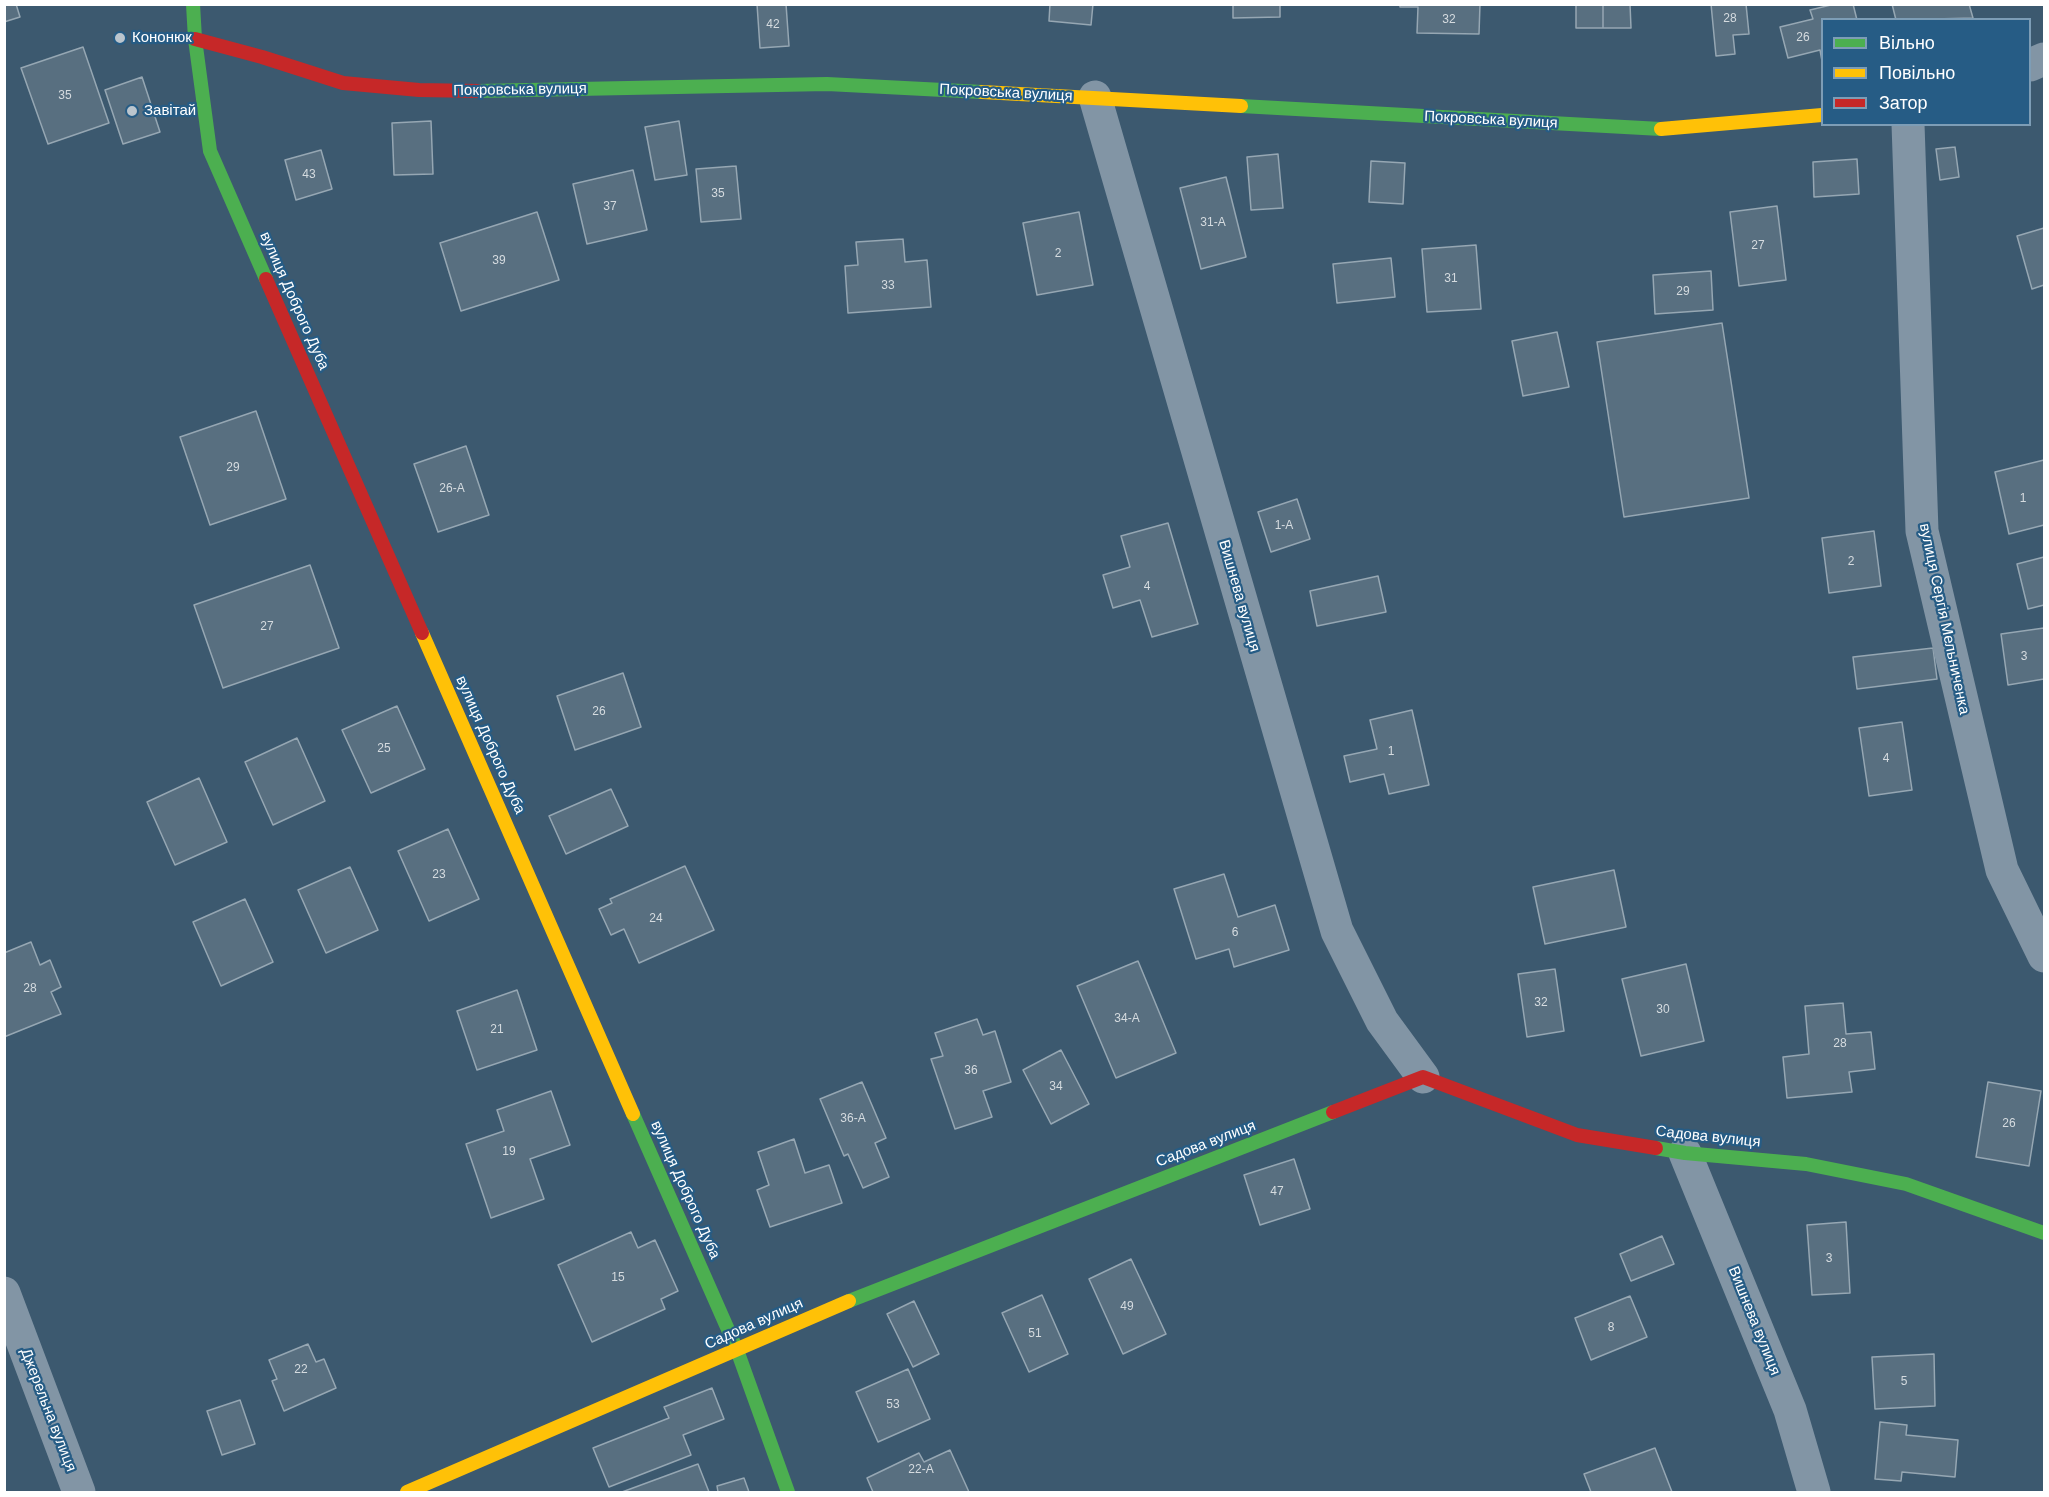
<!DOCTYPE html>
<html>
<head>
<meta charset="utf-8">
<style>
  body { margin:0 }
  #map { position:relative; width:2049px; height:1497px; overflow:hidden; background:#3c596f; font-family:Helvetica,sans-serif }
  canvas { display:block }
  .frame { position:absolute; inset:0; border:6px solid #fff; pointer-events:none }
  .legend { position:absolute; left:1821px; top:18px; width:210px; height:108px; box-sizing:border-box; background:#265c85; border:2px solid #7d9db6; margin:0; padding:8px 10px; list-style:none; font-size:18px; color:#fff }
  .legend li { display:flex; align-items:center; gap:12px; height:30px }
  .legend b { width:30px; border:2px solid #7d9db6 }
</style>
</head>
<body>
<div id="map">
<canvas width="2049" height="1497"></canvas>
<div class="frame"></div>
<ul class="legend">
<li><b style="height:8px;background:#4caf50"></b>Вільно</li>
<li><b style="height:8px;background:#ffc107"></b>Повільно</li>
<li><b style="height:8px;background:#c62828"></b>Затор</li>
</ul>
</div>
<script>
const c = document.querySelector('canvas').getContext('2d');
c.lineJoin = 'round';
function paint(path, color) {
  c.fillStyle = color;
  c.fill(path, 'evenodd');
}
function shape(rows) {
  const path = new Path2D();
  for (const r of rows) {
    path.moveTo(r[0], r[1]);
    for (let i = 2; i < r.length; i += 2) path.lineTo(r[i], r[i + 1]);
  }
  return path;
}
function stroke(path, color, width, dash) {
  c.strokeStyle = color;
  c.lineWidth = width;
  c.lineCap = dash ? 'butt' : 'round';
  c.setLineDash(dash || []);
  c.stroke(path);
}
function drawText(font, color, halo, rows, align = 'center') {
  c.font = font + ' Helvetica,sans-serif';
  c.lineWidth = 4.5;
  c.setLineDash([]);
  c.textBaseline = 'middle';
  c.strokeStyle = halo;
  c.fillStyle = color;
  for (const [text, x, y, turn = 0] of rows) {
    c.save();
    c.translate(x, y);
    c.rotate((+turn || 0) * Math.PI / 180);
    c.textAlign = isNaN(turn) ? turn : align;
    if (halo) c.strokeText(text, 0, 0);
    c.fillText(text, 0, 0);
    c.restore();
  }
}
const building = shape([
  [4,4,16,4,20,17,4,22,4,4],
  [757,4,786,4,789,46,760,48,757,4],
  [1050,4,1093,4,1091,25,1049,21,1050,4],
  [1233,4,1280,4,1280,17,1233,18,1233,4],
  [1400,4,1480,4,1479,34,1417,33,1418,7,1400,7,1400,4],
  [1576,4,1603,4,1603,28,1576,28,1576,4],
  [1603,4,1630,4,1631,28,1603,28,1603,4],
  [1711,4,1746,4,1749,34,1733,35,1735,54,1716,56,1711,4],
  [1835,4,1853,4,1857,20,1822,20,1822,61,1820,50,1788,58,1780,27,1813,19,1810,10,1835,4],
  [1892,4,1969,4,1973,18,1896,20,1892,4],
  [83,47,109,123,48,144,21,68,83,47],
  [142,77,160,132,123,144,105,90,142,77],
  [431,121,433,174,394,175,392,123,431,121],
  [679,121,687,175,655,180,645,127,679,121],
  [1955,147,1959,177,1940,180,1936,149,1955,147],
  [321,150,332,189,296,200,285,160,321,150],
  [1278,154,1283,208,1251,210,1247,157,1278,154],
  [1857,159,1859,194,1814,197,1813,162,1857,159],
  [1371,161,1405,163,1403,204,1369,202,1371,161],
  [736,166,741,219,701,222,696,169,736,166],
  [633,170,647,230,587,244,573,184,633,170],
  [1226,177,1246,257,1201,269,1180,188,1226,177],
  [1777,206,1786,280,1739,286,1730,212,1777,206],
  [537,212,559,280,461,311,440,243,537,212],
  [1079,212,1093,285,1037,295,1023,223,1079,212],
  [2044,228,2044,285,2032,289,2017,236,2044,228],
  [903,239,905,262,927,260,931,307,848,313,845,266,858,265,856,242,903,239],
  [1476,245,1481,309,1427,312,1422,249,1476,245],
  [1391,258,1395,297,1337,303,1333,264,1391,258],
  [1711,271,1713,310,1655,314,1653,275,1711,271],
  [1722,323,1749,498,1624,517,1597,342,1722,323],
  [1557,332,1569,387,1523,396,1512,341,1557,332],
  [256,411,286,499,210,525,180,437,256,411],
  [466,446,489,515,438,532,414,464,466,446],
  [2044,460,2044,525,2009,534,1995,472,2044,460],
  [1297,499,1310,539,1271,552,1258,512,1297,499],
  [1168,523,1198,624,1152,637,1140,600,1113,608,1103,575,1130,567,1121,536,1168,523],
  [1874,531,1881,586,1829,593,1822,538,1874,531],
  [2044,557,2044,605,2028,609,2017,564,2044,557],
  [310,565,339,648,223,688,194,605,310,565],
  [1378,576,1386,612,1317,626,1310,591,1378,576],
  [2044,628,2044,679,2008,685,2001,634,2044,628],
  [1933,648,1937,679,1857,689,1853,657,1933,648],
  [623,673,641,727,575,750,557,696,623,673],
  [397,706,425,769,371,793,342,730,397,706],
  [1412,710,1429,785,1389,794,1384,774,1350,782,1344,756,1377,749,1370,720,1412,710],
  [1902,722,1912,790,1869,796,1859,728,1902,722],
  [297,738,325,801,273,825,245,762,297,738],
  [199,778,227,842,175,865,147,802,199,778],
  [611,789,628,826,566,854,549,816,611,789],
  [448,829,479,899,429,921,398,851,448,829],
  [685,866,714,930,639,963,624,929,611,935,599,909,612,903,610,899,685,866],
  [350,867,378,930,326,953,298,890,350,867],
  [1614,870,1626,927,1545,944,1533,887,1614,870],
  [1224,874,1238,917,1275,905,1289,950,1234,967,1229,949,1196,959,1174,889,1224,874],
  [245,899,273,962,221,986,193,922,245,899],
  [31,942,40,965,50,960,61,987,51,992,61,1014,4,1037,4,953,31,942],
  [1138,961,1176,1053,1116,1078,1077,986,1138,961],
  [1686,964,1704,1041,1641,1056,1622,979,1686,964],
  [1555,969,1564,1031,1527,1037,1518,974,1555,969],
  [517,990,537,1050,477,1070,457,1011,517,990],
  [1843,1003,1846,1034,1871,1032,1875,1069,1849,1072,1852,1092,1787,1098,1783,1057,1809,1054,1805,1006,1843,1003],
  [977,1019,983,1035,995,1031,1011,1082,983,1091,992,1117,955,1129,931,1059,943,1056,935,1033,977,1019],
  [1061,1050,1089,1104,1051,1124,1023,1070,1061,1050],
  [862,1082,886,1138,875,1143,889,1177,863,1188,848,1154,844,1156,820,1099,862,1082],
  [1988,1082,2041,1091,2029,1166,1976,1157,1988,1082],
  [551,1091,570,1145,530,1159,544,1199,491,1218,466,1144,504,1131,497,1110,551,1091],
  [794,1139,805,1173,829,1165,842,1203,770,1227,757,1190,769,1185,758,1152,794,1139],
  [1294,1159,1310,1209,1260,1225,1244,1175,1294,1159],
  [1846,1222,1850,1293,1812,1295,1807,1225,1846,1222],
  [631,1232,638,1248,655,1240,678,1291,661,1299,665,1309,592,1342,558,1265,631,1232],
  [1662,1236,1674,1264,1631,1281,1620,1254,1662,1236],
  [1131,1259,1166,1334,1123,1354,1089,1279,1131,1259],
  [1042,1295,1068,1354,1029,1372,1002,1313,1042,1295],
  [1630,1296,1647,1337,1591,1360,1575,1318,1630,1296],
  [914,1301,939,1354,913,1367,887,1314,914,1301],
  [308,1344,316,1362,324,1359,336,1388,284,1411,272,1381,277,1379,269,1360,308,1344],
  [1934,1354,1935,1406,1875,1409,1872,1357,1934,1354],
  [908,1369,930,1419,878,1442,856,1392,908,1369],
  [712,1388,724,1419,683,1435,691,1455,609,1487,593,1448,669,1418,664,1407,712,1388],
  [240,1400,255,1444,222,1455,207,1411,240,1400],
  [1880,1422,1907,1425,1906,1435,1958,1440,1955,1477,1902,1472,1901,1481,1875,1479,1880,1422],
  [1655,1448,1672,1492,1591,1492,1584,1474,1655,1448],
  [950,1450,969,1492,873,1492,867,1478,919,1453,924,1462,950,1450],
  [698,1464,709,1492,622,1492,698,1464],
  [744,1478,749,1492,718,1492,717,1486,744,1478]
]);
paint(building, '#586f80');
stroke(building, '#96a7b3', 1.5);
stroke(shape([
  [2030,65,2044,59],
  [1095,97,1337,931,1382,1021,1423,1077],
  [1908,124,1922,531,2002,870,2044,956],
  [1685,1153,1790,1410,1814,1492],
  [4,1293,79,1492]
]), '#8295a5', 33);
stroke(shape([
  [193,4,195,39,210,151,266,279],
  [478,91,827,84,982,92],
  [1241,106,1661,129],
  [633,1114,737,1350,788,1492],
  [1656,1148,1685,1153,1806,1164,1906,1184,2044,1233],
  [849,1301,1333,1112]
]), '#4caf50', 14);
stroke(shape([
  [982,92,1241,106],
  [1661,129,1822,115],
  [422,633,633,1114],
  [407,1492,849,1301]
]), '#ffc107', 14);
stroke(shape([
  [195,39,262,57,343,83,419,90,478,91],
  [266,279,422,633],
  [1333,1112,1423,1077,1577,1135,1656,1148]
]), '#c62828', 14);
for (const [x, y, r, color] of [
  [120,38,6,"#bbc5cd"],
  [132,111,6,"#bbc5cd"]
]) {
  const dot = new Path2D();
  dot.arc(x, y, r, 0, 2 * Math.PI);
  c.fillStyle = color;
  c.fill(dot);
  stroke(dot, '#265c85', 2);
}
drawText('12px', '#d5dbdf', null, [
  ["28",1730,19],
  ["32",1449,20],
  ["42",773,25],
  ["26",1803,38],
  ["35",65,96],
  ["43",309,175],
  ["35",718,194],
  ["37",610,207],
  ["31-А",1213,223],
  ["27",1758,246],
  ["2",1058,254],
  ["39",499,261],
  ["31",1451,279],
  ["33",888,286],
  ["29",1683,292],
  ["29",233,468],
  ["26-А",452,489],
  ["1",2023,499],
  ["1-А",1284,526],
  ["2",1851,562],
  ["4",1147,587],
  ["27",267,627],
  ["3",2024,657],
  ["26",599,712],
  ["25",384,749],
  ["1",1391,752],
  ["4",1886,759],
  ["23",439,875],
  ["24",656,919],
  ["6",1235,933],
  ["28",30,989],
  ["32",1541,1003],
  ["30",1663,1010],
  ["34-А",1127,1019],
  ["21",497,1030],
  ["28",1840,1044],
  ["36",971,1071],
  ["34",1056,1087],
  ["36-А",853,1119],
  ["26",2009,1124],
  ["19",509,1152],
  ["47",1277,1192],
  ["3",1829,1259],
  ["15",618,1278],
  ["49",1127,1307],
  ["8",1611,1328],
  ["51",1035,1334],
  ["22",301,1370],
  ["5",1904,1382],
  ["53",893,1405],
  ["22-А",921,1470]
]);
drawText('15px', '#fff', '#265c85', [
  ["Кононюк",132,38],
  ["Завітай",144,111]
], 'left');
drawText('15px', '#fff', '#265c85', [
  ["Покровська вулиця",520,90,-1],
  ["Покровська вулиця",1006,93,3],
  ["Покровська вулиця",1491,120,3],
  ["вулиця Доброго Дуба",294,301,66],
  ["Вишнева вулиця",1239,596,74],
  ["вулиця Сергія Мельниченка",1944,619,78],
  ["вулиця Доброго Дуба",490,745,66],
  ["Садова вулиця",1708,1137,6],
  ["Садова вулиця",1206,1144,-21],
  ["вулиця Доброго Дуба",685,1190,66],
  ["Вишнева вулиця",1754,1321,68],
  ["Садова вулиця",754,1324,-24],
  ["Джерельна вулиця",48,1410,69]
]);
</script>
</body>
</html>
